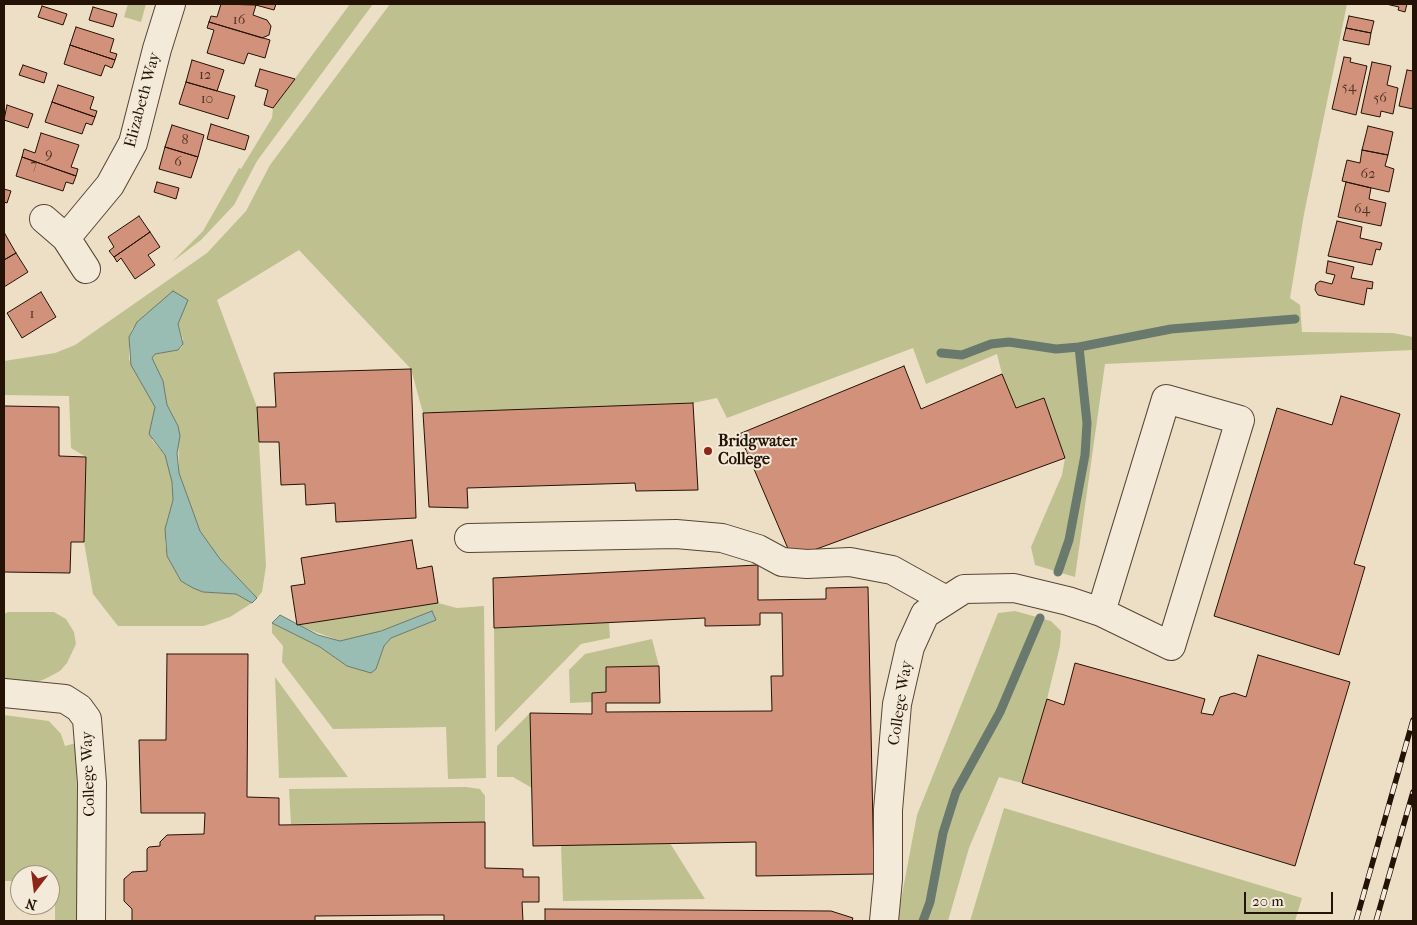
<!DOCTYPE html>
<html>
<head>
<meta charset="utf-8">
<style>
  body { margin:0 }
  #map { position:relative; width:1417px; height:925px; overflow:hidden; background:#eddfc5; font-family:"IM FELL French Canon",serif }
  canvas { display:block }
  .frame { position:absolute; inset:0; border:5px solid #241204; pointer-events:none }
  .north { position:absolute; left:10px; top:865px; width:50px; height:50px; box-sizing:border-box; background:#f3ead9; border:1px solid #a09484; border-radius:50%; rotate:195deg; font-size:14px; font-weight:700; line-height:20px; text-align:center; color:#241204 }
  .north::after { content:''; display:block; margin:auto; width:18px; height:22px; background:#8f2418; clip-path:polygon(50% 0,100% 100%,50% 72%,0 100%) }
  .scale { position:absolute; left:1244px; top:892px; width:89px; height:22px; box-sizing:border-box; border:2px solid #241204; border-top:0; padding-left:6px; font-size:15px; line-height:18px; white-space:nowrap; color:#241204; -webkit-text-stroke:4px #f3ead9; paint-order:stroke }
</style>
</head>
<body>
<div id="map">
<canvas width="1417" height="925"></canvas>
<div class="frame"></div>
<div class="north">N</div>
<div class="scale">20 m</div>
</div>
<script>
const c = document.querySelector('canvas').getContext('2d');
c.lineJoin = 'round';
function paint(path, color) {
  c.fillStyle = color;
  c.fill(path, 'evenodd');
}
function shape(rows) {
  const path = new Path2D();
  for (const r of rows) {
    path.moveTo(r[0], r[1]);
    for (let i = 2; i < r.length; i += 2) path.lineTo(r[i], r[i + 1]);
  }
  return path;
}
function stroke(path, color, width, dash) {
  c.strokeStyle = color;
  c.lineWidth = width;
  c.lineCap = dash ? 'butt' : 'round';
  c.setLineDash(dash || []);
  c.stroke(path);
}
function drawText(font, color, halo, rows, align = 'center') {
  c.font = font + ' "IM FELL French Canon",serif';
  c.lineWidth = 4;
  c.setLineDash([]);
  c.textBaseline = 'middle';
  c.strokeStyle = halo;
  c.fillStyle = color;
  for (const [text, x, y, turn = 0] of rows) {
    c.save();
    c.translate(x, y);
    c.rotate((+turn || 0) * Math.PI / 180);
    c.textAlign = isNaN(turn) ? turn : align;
    if (halo) c.strokeText(text, 0, 0);
    c.fillText(text, 0, 0);
    c.restore();
  }
}
paint(shape([
  [128,4,146,4,141,22,124,17],
  [350,4,373,4,257,161,234,205,201,240,172,262,203,231,239,168,241,169,272,118,273,108],
  [390,4,1347,4,1304,214,1290,298,1300,305,1302,332,1393,333,1413,337,1413,350,1105,364,1075,577,1035,565,1031,547,1062,475,1065,458,1044,398,1016,408,1002,374,997,354,926,384,913,348,727,418,717,398,693,403,423,413,411,369,299,250,217,300,257,407,266,566,262,592,257,598,220,559,200,531,179,473,178,426,167,405,163,381,152,358,155,354,178,350,182,347,183,339,178,324,181,314,146,314,132,329,129,337,129,359,155,407,152,440,165,455,172,482,173,500,167,520,165,542,167,556,181,581,203,592,236,594,252,603,230,617,204,626,118,626,93,594,84,542,86,457,71,448,69,396,4,395,4,361,55,353,75,345,207,253,246,211,270,165],
  [438,603,457,608,484,606,486,778,448,779,446,727,333,729,282,662,283,646,272,633,272,623,320,647,347,666,376,669,384,646,391,638,435,620,432,612,358,639,340,641,297,625],
  [1015,611,1051,621,1061,631,1060,646,1047,699,1022,783,999,777,969,848,948,921,897,921,917,815,998,613],
  [8,612,54,612,66,619,74,632,76,644,67,663,60,671,45,679,36,682,4,680,4,614],
  [609,622,610,638,581,644,495,732,494,628],
  [652,639,659,666,606,667,606,692,592,693,592,702,570,703,569,670,585,654],
  [275,677,348,777,279,778],
  [530,713,532,788,513,777,497,777,497,746],
  [4,715,49,721,61,734,65,746,76,743,79,921,55,921,55,881,50,881,50,875,20,875,20,881,4,881],
  [466,787,480,789,485,796,485,822,291,824,289,789],
  [1004,808,1302,898,1295,921,970,921],
  [670,843,705,899,563,901,561,845]
]), '#bfc090');
const water = shape([
  [173,291,188,300,178,324,183,344,178,350,155,354,152,358,163,381,167,405,178,426,180,436,177,453,179,473,200,531,220,559,257,598,252,603,236,594,203,592,193,588,181,581,167,556,165,529,173,500,172,482,165,455,149,434,155,407,131,365,129,337,137,322,173,291],
  [432,611,436,620,391,638,384,646,376,669,371,673,347,666,320,647,272,623,280,615,318,635,340,641,381,631,432,611]
]);
paint(water, '#99bdb3');
stroke(water, '#6a796d', 1);
stroke(shape([
  [941,353,962,355,991,344,1009,342,1056,349,1079,347],
  [1058,572,1069,540,1085,455,1087,423,1079,347,1171,329,1295,319],
  [923,921,930,902,943,833,956,792,1000,712,1040,618]
]), '#6a796d', 9);
const building = shape([
  [221,4,256,5,253,15,267,20,271,26,269,35,262,38,209,22,211,16,217,17,221,4],
  [252,4,276,4,274,10,252,4],
  [1386,4,1407,4,1405,12,1398,10,1399,7,1386,4],
  [42,6,67,14,63,25,38,17,42,6],
  [93,7,117,14,113,27,89,20,93,7],
  [1349,16,1374,21,1371,33,1346,28,1349,16],
  [209,22,270,40,265,58,248,53,244,64,207,53,214,30,207,28,209,22],
  [76,27,114,39,110,52,117,54,115,60,70,45,76,27],
  [1346,28,1371,33,1369,45,1343,40,1346,28],
  [70,45,115,60,112,68,105,65,101,76,64,64,70,45],
  [1344,57,1351,58,1350,62,1367,66,1356,115,1332,109,1344,57],
  [192,60,224,70,217,91,186,82,192,60],
  [1372,62,1391,66,1387,85,1398,88,1393,114,1381,111,1380,117,1361,113,1372,62],
  [23,65,47,73,44,83,19,75,23,65],
  [260,69,295,79,273,108,264,105,268,90,255,86,260,69],
  [1407,70,1413,71,1413,109,1399,106,1407,70],
  [186,82,235,96,228,119,179,104,186,82],
  [58,85,94,97,90,109,97,111,95,117,52,102,58,85],
  [52,102,95,117,92,125,86,123,82,134,45,122,52,102],
  [7,105,33,114,28,128,4,120,7,105],
  [211,124,249,136,245,150,207,139,211,124],
  [172,125,204,135,198,157,165,147,172,125],
  [1368,126,1393,132,1388,155,1362,150,1368,126],
  [41,133,79,145,71,167,78,169,76,176,22,157,24,149,35,153,41,133],
  [165,147,198,157,191,178,159,169,165,147],
  [1362,150,1388,155,1385,166,1394,169,1389,192,1342,181,1347,160,1360,163,1362,150],
  [22,157,76,176,73,184,66,182,63,191,16,176,22,157],
  [157,182,179,188,176,199,154,192,157,182],
  [1346,182,1371,188,1369,199,1386,203,1381,226,1338,217,1346,182],
  [4,189,11,191,7,203,4,202,4,189],
  [139,216,150,232,114,257,109,251,114,247,108,237,139,216],
  [1337,221,1362,227,1360,238,1382,243,1380,250,1376,249,1372,265,1328,256,1337,221],
  [150,232,160,247,148,255,155,265,135,279,121,258,117,262,114,257,150,232],
  [5,234,16,253,4,260,4,235,5,234],
  [16,253,28,272,4,287,4,260,16,253],
  [1328,261,1354,267,1351,278,1373,282,1372,289,1367,288,1364,305,1318,295,1315,290,1316,284,1320,281,1332,284,1335,275,1326,273,1328,261],
  [41,292,56,317,22,338,7,313,41,292],
  [904,366,921,409,1002,374,1016,408,1044,398,1065,458,792,558,739,434,904,366],
  [411,369,416,518,336,522,335,503,306,505,305,484,281,485,279,442,259,442,257,407,276,407,274,373,411,369],
  [1341,396,1400,414,1354,564,1365,567,1339,655,1214,616,1277,408,1332,425,1341,396],
  [693,403,698,490,636,491,635,483,467,488,468,508,429,507,423,413,693,403],
  [4,406,59,407,59,456,86,457,84,542,71,542,70,573,4,572,4,406],
  [412,540,417,569,432,566,438,603,297,625,291,586,305,584,301,558,412,540],
  [758,565,758,600,826,599,826,588,868,587,874,874,756,876,756,842,533,846,530,713,592,714,592,693,606,692,606,667,659,666,660,703,606,703,606,712,772,711,771,676,783,676,782,613,760,613,760,625,705,626,705,618,494,628,493,578,758,565],
  [167,654,248,654,247,797,279,798,279,825,485,822,485,868,523,869,523,877,539,877,539,902,522,902,523,921,444,921,444,915,425,915,315,916,315,921,132,921,132,909,124,901,124,879,132,872,147,871,147,849,149,847,160,846,160,842,167,835,204,834,205,813,141,813,139,740,166,740,167,654],
  [1258,655,1350,682,1295,866,1022,783,1047,699,1064,705,1075,663,1205,699,1201,713,1213,715,1220,697,1234,693,1246,697,1258,655],
  [545,909,831,911,853,918,852,921,545,921,545,909]
]);
paint(building, '#d2917a');
stroke(building, '#241204', 1);
const minor = shape([
  [44,219,66,238,86,269],
  [66,238,110,185,133,143,157,49,171,4],
  [469,538,676,534,722,538,758,549,782,562,807,564,850,562,892,570,946,600],
  [4,693,65,699,79,708,87,719,92,783,91,921],
  [884,921,888,879,888,810,897,704,910,647,925,614,964,589,1014,588,1068,601,1101,612,1171,646,1240,420,1166,399,1101,612]
]);
stroke(minor, '#564534', 30);
stroke(minor, '#f3ead9', 28);
const rail = shape([
  [1356,921,1413,720],
  [1376,921,1413,792]
]);
stroke(rail, '#241204', 5.5);
stroke(rail, '#f3ead9', 4, [11]);
for (const [x, y, r, color] of [
  [708,451,5,"#8f2418"]
]) {
  const dot = new Path2D();
  dot.arc(x, y, r, 0, 2 * Math.PI);
  c.fillStyle = color;
  c.fill(dot);
  stroke(dot, '#f3ead9', 2);
}
drawText('14px', '#503222', null, [
  ["16",239,21],
  ["12",205,76],
  ["54",1349,88],
  ["56",1380,99],
  ["10",207,100],
  ["8",185,141],
  ["9",49,155],
  ["6",178,163],
  ["7",34,166],
  ["62",1368,175],
  ["64",1362,210],
  ["1",32,315]
]);
drawText('16px', '#241204', '#f3ead9', [
  ["Elizabeth Way",143,100,-75],
  ["College Way",901,703,-81],
  ["College Way",89,774,-92]
]);
drawText('bold 16px', '#241204', '#f3ead9', [
  ["Bridgwater",718,442],
  ["College",718,460]
], 'left');
</script>
</body>
</html>
